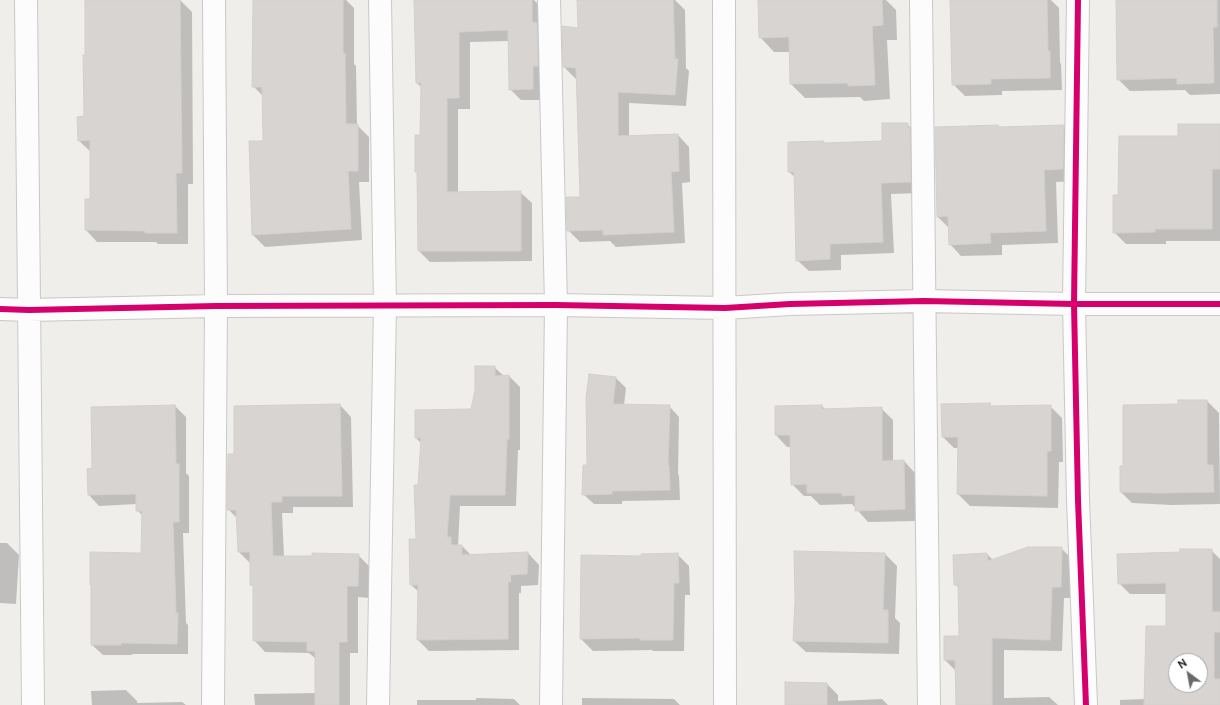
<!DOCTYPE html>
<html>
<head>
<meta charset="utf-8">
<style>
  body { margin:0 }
  #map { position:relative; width:1220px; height:705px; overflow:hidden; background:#f0eeeb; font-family:Ubuntu,sans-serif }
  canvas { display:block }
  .north { position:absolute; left:1168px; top:653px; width:40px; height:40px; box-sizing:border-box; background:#fff; border:1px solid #a7a7a7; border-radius:50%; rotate:328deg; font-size:11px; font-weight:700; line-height:16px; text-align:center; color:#222 }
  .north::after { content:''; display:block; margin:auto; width:14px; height:18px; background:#6a6968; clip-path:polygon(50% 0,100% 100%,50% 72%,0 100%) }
</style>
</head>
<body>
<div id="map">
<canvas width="1220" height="705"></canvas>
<div class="north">N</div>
</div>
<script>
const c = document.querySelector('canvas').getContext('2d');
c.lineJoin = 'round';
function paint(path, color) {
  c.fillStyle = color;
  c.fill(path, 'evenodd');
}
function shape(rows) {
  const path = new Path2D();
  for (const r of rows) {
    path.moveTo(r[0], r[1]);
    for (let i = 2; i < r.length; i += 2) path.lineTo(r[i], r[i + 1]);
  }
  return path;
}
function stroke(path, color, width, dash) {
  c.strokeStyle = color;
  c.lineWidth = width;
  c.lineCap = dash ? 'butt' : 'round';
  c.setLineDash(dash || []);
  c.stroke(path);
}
paint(shape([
  [86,0,180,0,192,12,193,184,188,184,188,244,158,244,156,242,97,242,86,230,86,200,91,200,91,152,78,140,85,117],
  [254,0,346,0,354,8,354,64,356,66,357,125,369,137,369,182,359,182,362,240,265,247,253,235,250,142,264,142,264,97,253,86],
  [415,0,534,0,543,9,544,100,521,100,510,89,509,41,470,42,470,109,458,109,458,193,520,192,532,203,532,261,430,262,419,251,418,173,416,171,421,136,422,88,417,83],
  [578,0,675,0,685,10,686,68,689,71,686,106,629,103,629,137,678,135,689,147,690,182,682,183,685,243,616,247,610,241,580,242,568,230,581,198,578,79,576,79,564,67,579,29],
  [759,0,886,0,896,10,897,40,887,40,890,99,864,101,860,97,805,98,791,84,790,52,774,52,760,37],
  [952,0,1051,0,1059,8,1060,62,1061,64,1062,90,1002,91,1002,95,965,96,953,84],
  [1117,0,1220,0,1220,94,1190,95,1185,90,1130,91,1118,79],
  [907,124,918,135,921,193,891,194,894,253,841,255,841,270,809,271,797,260,795,177,789,172,823,142,825,144,884,142],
  [1220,125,1220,241,1166,241,1166,244,1126,244,1114,232,1119,196,1179,137],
  [997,126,1000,128,1063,126,1075,137,1075,181,1056,182,1058,243,1002,245,1002,255,961,256,950,244,949,228,938,217],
  [494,367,504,376,509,376,520,387,520,450,518,450,516,506,460,506,458,546,462,546,472,556,528,553,539,565,538,585,521,586,521,593,519,593,519,650,429,651,418,640,419,592,411,585,417,540,422,444,416,438,472,410],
  [590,375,616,378,626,388,624,405,669,406,679,417,678,474,679,476,680,500,622,501,622,504,594,504,583,494,588,466],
  [1207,401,1219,413,1220,504,1172,505,1132,503,1121,492,1124,467,1179,405],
  [990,404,992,407,1050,406,1062,418,1063,462,1059,462,1058,508,970,506,958,494,959,448,954,448,943,437],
  [340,405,351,417,353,507,293,507,293,513,282,513,284,557,358,555,370,567,369,598,358,597,358,653,350,653,350,705,255,705,254,694,316,693,316,659,309,653,265,652,254,640,254,588,251,584,250,563,239,552,237,518,228,509,235,455],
  [175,406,186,417,186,473,189,476,189,533,183,533,186,623,188,625,188,654,132,654,132,655,103,655,92,645,142,554,143,516,137,510,137,504,99,506,89,495,93,469,92,408],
  [822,406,826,410,881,408,893,420,893,461,904,461,915,473,916,521,868,522,852,504,820,505,811,496,804,496,792,484,791,447,787,447,776,435],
  [0,543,7,543,19,555,16,604,0,603],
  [1061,548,1073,560,1073,598,1064,598,1062,651,1004,650,1004,698,1049,697,1058,705,957,705,956,671,945,660,960,637,959,588,955,584,987,554,993,560],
  [1211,550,1220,559,1220,705,1120,705,1120,700,1145,699,1167,627,1167,594,1130,594,1119,583,1181,553],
  [1176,661,1200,661,1200,685,1176,685],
  [677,554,689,566,690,595,685,595,684,651,653,651,652,650,593,651,581,639,642,557],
  [885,554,897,566,895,618,900,623,899,654,806,652,794,641],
  [827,684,838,695,838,701,882,699,888,705,786,705],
  [126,690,137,701,137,703,182,702,186,705,92,705,91,691],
  [476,698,514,699,520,705,417,705,417,700,476,700],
  [582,698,674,699,680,705,582,705]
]), '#0003');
const building = shape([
  [85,0,180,0,182,173,176,173,177,233,145,233,145,231,85,230,85,199,90,199,90,140,78,141,77,117,84,116,83,55,85,55,85,0],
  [253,0,343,0,343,53,345,53,346,124,358,124,358,171,348,171,351,229,252,235,249,141,263,141,262,87,252,87,253,0],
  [414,0,532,0,532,22,537,23,538,66,533,66,533,89,509,90,508,30,459,32,459,98,447,98,447,192,521,191,521,251,418,251,417,172,415,172,415,135,420,135,421,83,416,83,414,0],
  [577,0,673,0,675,59,678,59,675,95,618,92,618,136,678,134,679,171,671,172,674,232,603,235,603,230,567,231,566,197,580,197,576,68,563,67,562,26,578,28,577,0],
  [758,0,882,0,883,25,872,26,875,85,848,86,848,83,790,84,789,37,759,38,758,0],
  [950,0,1047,0,1048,51,1050,51,1050,78,991,79,991,84,952,85,950,0],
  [1116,0,1217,0,1217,27,1213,27,1214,83,1177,84,1177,78,1117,80,1116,0],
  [882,123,908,123,908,128,910,128,911,182,881,183,883,242,830,244,830,259,796,261,794,172,788,172,788,142,824,141,824,143,882,141,882,123],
  [1178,124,1220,124,1220,169,1212,169,1212,229,1155,229,1155,232,1113,233,1113,195,1118,195,1119,136,1178,136,1178,124],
  [998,125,998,127,1064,125,1063,169,1044,170,1046,231,990,233,991,243,949,245,948,216,937,217,935,127,998,125],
  [475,366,495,366,495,376,509,375,509,439,507,439,505,495,450,495,447,537,451,537,451,545,462,545,462,555,528,552,527,574,510,575,511,582,508,582,508,639,417,640,418,585,410,585,409,539,416,539,414,485,418,485,421,438,415,438,415,410,471,409,475,390,475,366],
  [589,374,616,377,613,404,670,405,668,465,669,465,670,490,612,491,612,494,582,495,583,465,587,465,586,398,589,374],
  [1178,400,1207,400,1207,465,1213,465,1214,492,1160,493,1120,492,1120,466,1123,466,1123,405,1178,404,1178,400],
  [990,403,990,406,1051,405,1051,451,1047,451,1047,496,957,494,958,437,942,437,941,404,990,403],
  [340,404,342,496,282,496,282,502,271,502,273,556,312,556,312,553,359,554,358,586,347,586,347,642,339,642,339,705,315,705,315,651,307,651,307,642,253,641,253,585,250,585,250,552,238,552,236,510,227,510,228,454,234,454,234,406,340,404],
  [175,405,176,464,179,464,179,522,173,522,176,613,178,613,177,644,121,643,121,645,91,645,91,585,90,585,90,552,141,553,142,511,136,511,136,494,88,495,87,469,92,468,91,407,175,405],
  [822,405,822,409,882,407,882,461,904,460,905,509,855,511,855,495,842,496,842,493,807,493,807,484,791,485,790,435,775,435,775,406,822,405],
  [1028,547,1062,547,1061,587,1052,587,1050,640,992,638,992,705,956,705,955,660,944,660,944,636,959,636,958,585,954,585,953,555,987,553,988,561,1028,547],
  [1180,549,1212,549,1212,612,1220,612,1220,632,1214,632,1214,679,1220,679,1220,705,1144,705,1146,626,1166,626,1166,583,1118,584,1117,554,1180,552,1180,549],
  [1176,661,1200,661,1200,685,1176,685,1176,661],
  [794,551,885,553,883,610,888,610,888,643,793,641,795,601,794,551],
  [678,553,679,583,674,583,673,640,640,640,640,638,580,639,581,555,641,556,641,554,678,553],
  [785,682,827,683,827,705,785,705,785,682]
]);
paint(building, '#d7d4d2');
stroke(building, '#d3d0cc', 1);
const street = shape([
  [26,0,33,705],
  [549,0,556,305,551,705],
  [724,0,725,705],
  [921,0,929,705],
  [1078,0,1074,304,1078,500,1086,705],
  [0,309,29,310,216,306,556,305,725,308,790,304,924,301,1074,304,1220,304],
  [213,705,216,306,214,0],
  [378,705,385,305,380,0]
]);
stroke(street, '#c9c8c7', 24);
stroke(street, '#fdfcfc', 22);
stroke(shape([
  [1078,0,1074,304,1078,500,1086,705],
  [0,309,29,310,216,306,556,305,725,308,790,304,924,301,1074,304,1220,304]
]), '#d6006c', 6);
</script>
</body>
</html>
